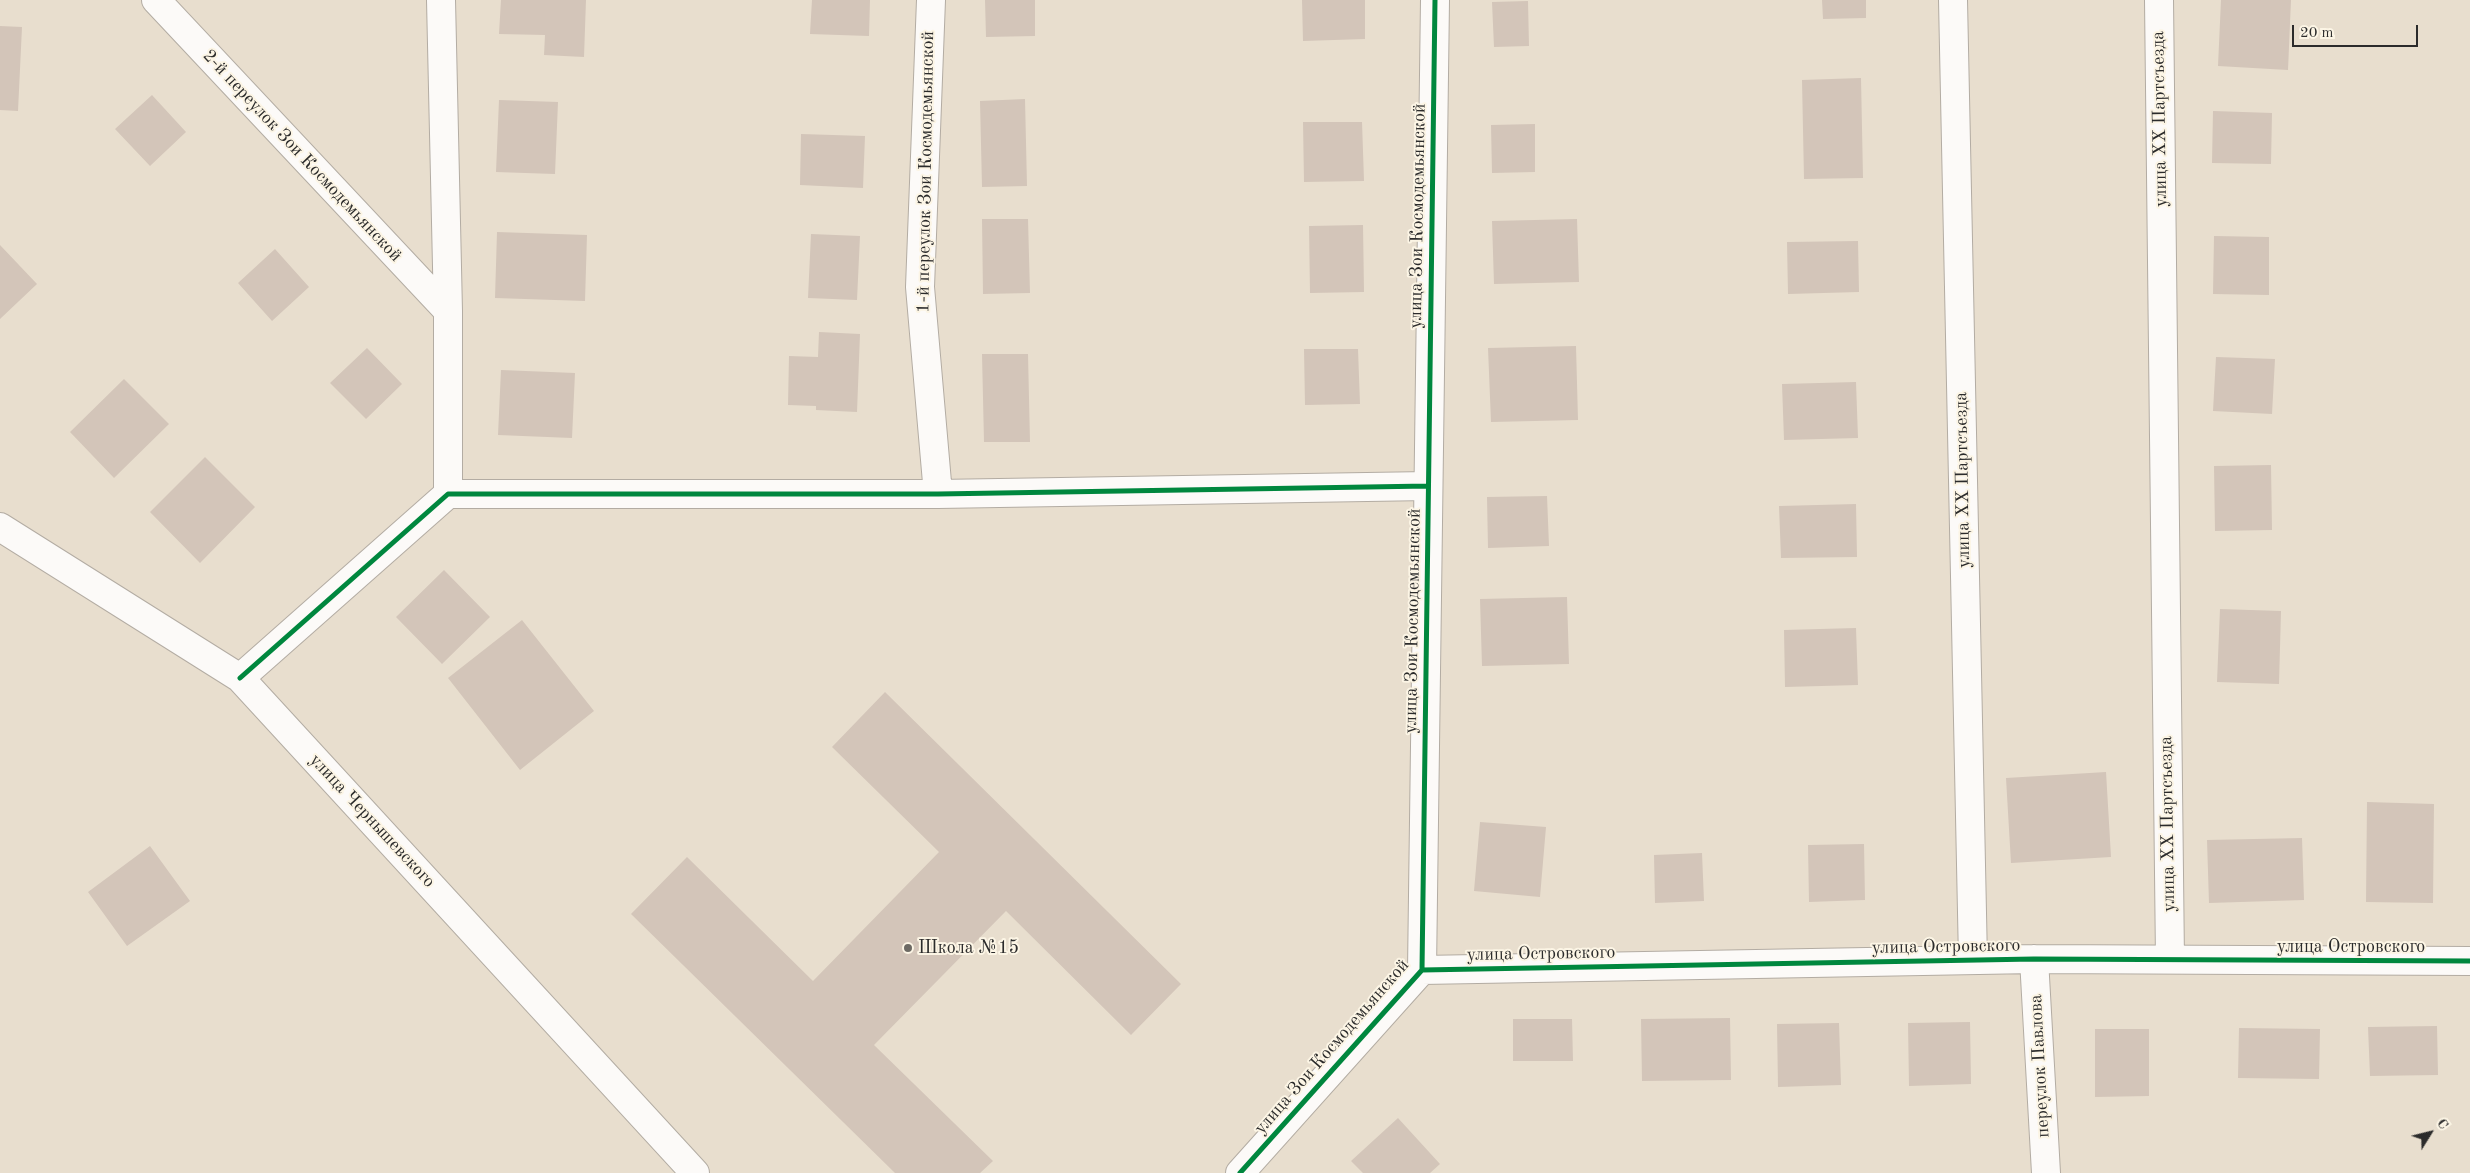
<!DOCTYPE html>
<html>
<head>
<meta charset="utf-8">
<style>
  body { margin:0 }
  #map { position:relative; width:2470px; height:1173px; overflow:hidden; background:#e8dece; font-family:"Old Standard TT",serif }
  canvas { display:block }
  .north { position:absolute; left:2405px; top:1108px; width:50px; height:50px; -webkit-text-stroke:4px #fcf5e5; paint-order:stroke; rotate:54deg; font-size:14px; font-weight:700; line-height:20px; text-align:center; color:#2b2b2b }
  .north::after { content:''; display:block; margin:auto; width:18px; height:22px; background:#2b2b2b; clip-path:polygon(50% 0,100% 100%,50% 72%,0 100%) }
  .scale { position:absolute; left:2292px; top:25px; width:126px; height:22px; box-sizing:border-box; border:2px solid #2b2b2b; border-top:0; padding-left:6px; font-size:15px; line-height:18px; white-space:nowrap; color:#2b2b2b; -webkit-text-stroke:4px #fcf5e5; paint-order:stroke }
</style>
</head>
<body>
<div id="map">
<canvas width="2470" height="1173"></canvas>
<div class="north">С</div>
<div class="scale">20 m</div>
</div>
<script>
const c = document.querySelector('canvas').getContext('2d');
c.lineJoin = 'round';
function paint(path, color) {
  c.fillStyle = color;
  c.fill(path, 'evenodd');
}
function shape(rows) {
  const path = new Path2D();
  for (const r of rows) {
    path.moveTo(r[0], r[1]);
    for (let i = 2; i < r.length; i += 2) path.lineTo(r[i], r[i + 1]);
  }
  return path;
}
function stroke(path, color, width, dash) {
  c.strokeStyle = color;
  c.lineWidth = width;
  c.lineCap = dash ? 'butt' : 'round';
  c.setLineDash(dash || []);
  c.stroke(path);
}
function drawText(font, color, halo, rows, align = 'center') {
  c.font = font + ' "Old Standard TT",serif';
  c.lineWidth = 4;
  c.setLineDash([]);
  c.textBaseline = 'middle';
  c.strokeStyle = halo;
  c.fillStyle = color;
  for (const [text, x, y, turn = 0] of rows) {
    c.save();
    c.translate(x, y);
    c.rotate((+turn || 0) * Math.PI / 180);
    c.textAlign = isNaN(turn) ? turn : align;
    if (halo) c.strokeText(text, 0, 0);
    c.fillText(text, 0, 0);
    c.restore();
  }
}
paint(shape([
  [501,0,586,0,584,57,544,55,545,35,499,34],
  [812,0,870,0,869,36,810,34],
  [985,0,1035,0,1035,36,986,37],
  [1302,0,1365,0,1365,39,1303,41],
  [1822,0,1866,0,1866,18,1823,19],
  [2221,0,2291,0,2288,70,2218,66],
  [1528,1,1529,46,1494,47,1492,2],
  [0,26,22,27,18,111,0,110],
  [1861,78,1863,178,1804,179,1802,80],
  [152,95,186,132,150,166,115,129],
  [1025,99,1027,186,982,187,980,101],
  [499,100,558,102,555,174,496,172],
  [2213,111,2272,113,2271,164,2212,163],
  [1303,122,1362,122,1364,181,1304,182],
  [1535,124,1535,172,1492,173,1491,125],
  [801,134,865,136,863,188,800,185],
  [982,219,1028,219,1030,293,983,294],
  [1577,219,1579,282,1494,284,1492,221],
  [1363,225,1364,292,1310,293,1309,226],
  [497,232,587,235,585,301,495,298],
  [811,234,860,236,857,300,808,298],
  [2214,236,2269,237,2269,295,2213,294],
  [1858,241,1859,292,1788,294,1787,242],
  [0,245,37,284,0,319],
  [275,249,309,287,272,321,238,283],
  [819,332,860,334,857,412,816,410,816,406,788,405,789,356,818,357],
  [1576,346,1578,420,1491,422,1488,348],
  [367,348,402,384,366,419,330,383],
  [1304,349,1358,349,1360,404,1305,405],
  [982,354,1028,354,1030,442,984,442],
  [2216,357,2275,359,2272,414,2213,411],
  [501,370,575,373,572,438,498,435],
  [124,379,169,424,114,478,70,432],
  [1856,382,1858,438,1784,440,1782,384],
  [205,457,255,507,200,563,150,512],
  [2271,465,2272,530,2215,531,2214,466],
  [1547,496,1549,546,1488,548,1487,497],
  [1856,504,1857,557,1781,558,1779,506],
  [444,570,490,617,442,664,396,617],
  [1567,597,1569,664,1482,666,1480,599],
  [2220,609,2281,611,2279,684,2217,682],
  [522,620,594,711,520,770,448,678],
  [1856,628,1858,685,1785,687,1784,630],
  [885,692,1181,984,1131,1035,1006,911,874,1045,993,1161,980,1173,895,1173,631,914,687,857,813,981,939,852,832,747],
  [2106,772,2111,857,2011,863,2006,778],
  [2367,802,2434,804,2433,903,2366,902],
  [1480,822,1546,827,1540,897,1474,891],
  [2302,838,2304,900,2209,903,2207,840],
  [1864,844,1865,900,1809,902,1808,845],
  [150,846,190,901,127,946,88,892],
  [1702,853,1704,901,1655,903,1654,855],
  [1730,1018,1731,1080,1642,1081,1641,1019],
  [1513,1019,1572,1019,1573,1061,1513,1061],
  [1970,1022,1971,1084,1909,1086,1908,1023],
  [1839,1023,1841,1085,1778,1087,1777,1024],
  [2437,1026,2438,1075,2370,1076,2368,1027],
  [2239,1028,2320,1029,2319,1079,2238,1078],
  [2095,1029,2149,1029,2149,1096,2095,1097],
  [1398,1118,1440,1164,1430,1173,1363,1173,1351,1161]
]), '#d3c5b9');
const minor = shape([
  [156,0,448,311],
  [441,0,448,311,448,494],
  [931,0,920,287,938,494],
  [1953,0,1973,960],
  [2159,0,2170,959],
  [0,527,240,678,695,1173],
  [240,678,448,494,938,494,1428,486],
  [2034,959,2046,1173],
  [1422,970,2034,959,2470,961],
  [1240,1173,1422,970,1435,0]
]);
stroke(minor, '#b3aca3', 30);
stroke(minor, '#fcfaf8', 28);
stroke(shape([
  [240,678,448,494,938,494,1428,486],
  [1422,970,2034,959,2470,961],
  [1240,1173,1422,970,1435,0]
]), '#00873e', 5);
for (const [x, y, r, color] of [
  [908,948,5,"#6d6a64"]
]) {
  const dot = new Path2D();
  dot.arc(x, y, r, 0, 2 * Math.PI);
  c.fillStyle = color;
  c.fill(dot);
  stroke(dot, '#fcf5e5', 2);
}
drawText('18px', '#2b2b2b', '#fcf5e5', [
  ["улица ХХ Партсъезда",2160,119,-91],
  ["2-й переулок Зои Космодемьянской",302,156,47],
  ["1-й переулок Зои Космодемьянской",926,172,-89],
  ["улица Зои Космодемьянской",1418,216,-89],
  ["улица ХХ Партсъезда",1963,480,-91],
  ["улица Зои Космодемьянской",1413,621,-89],
  ["улица Чернышевского",372,821,47],
  ["улица ХХ Партсъезда",2168,824,-91],
  ["улица Островского",1946,947,-1],
  ["улица Островского",2351,947],
  ["улица Островского",1541,954,-1],
  ["улица Зои Космодемьянской",1332,1047,-49],
  ["переулок Павлова",2040,1066,-93]
]);
drawText('18px', '#2b2b2b', '#fcf5e5', [
  ["Школа №15",918,948]
], 'left');
</script>
</body>
</html>
